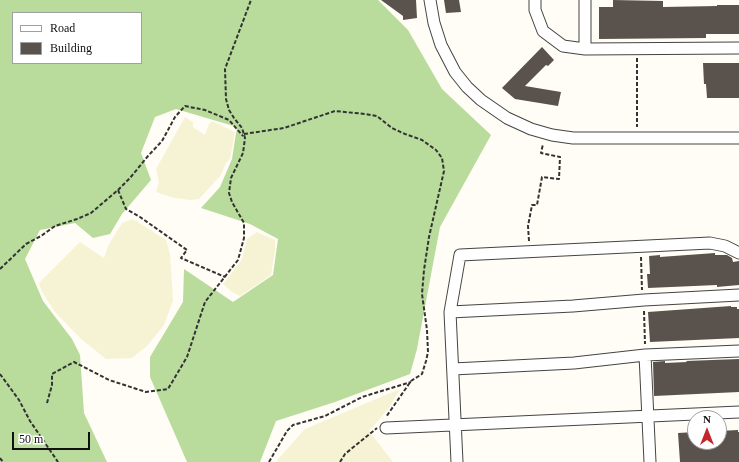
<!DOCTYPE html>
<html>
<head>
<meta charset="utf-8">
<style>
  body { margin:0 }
  #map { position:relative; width:739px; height:462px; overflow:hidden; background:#fffdf5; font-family:Georgia,serif }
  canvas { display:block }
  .legend { position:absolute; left:12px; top:12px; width:130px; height:52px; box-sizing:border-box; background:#fff; border:1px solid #a0a0a0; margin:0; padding:5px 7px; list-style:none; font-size:12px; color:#111 }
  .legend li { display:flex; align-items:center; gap:8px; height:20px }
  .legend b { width:20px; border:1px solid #a0a0a0 }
  .north { position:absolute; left:687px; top:410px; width:40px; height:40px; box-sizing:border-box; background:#fff; border:1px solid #a0a0a0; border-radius:50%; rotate:0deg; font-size:11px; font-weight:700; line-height:16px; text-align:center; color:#111 }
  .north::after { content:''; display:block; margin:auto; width:14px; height:18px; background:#c4262e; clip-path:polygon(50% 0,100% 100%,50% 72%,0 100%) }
  .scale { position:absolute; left:12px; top:432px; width:78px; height:18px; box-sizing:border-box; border:2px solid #111; border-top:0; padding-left:5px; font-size:12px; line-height:14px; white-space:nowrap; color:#111; -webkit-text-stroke:3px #fff; paint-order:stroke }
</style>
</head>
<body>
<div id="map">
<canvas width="739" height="462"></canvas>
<ul class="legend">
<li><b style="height:5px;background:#fff"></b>Road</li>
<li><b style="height:11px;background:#5a524d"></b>Building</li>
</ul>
<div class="north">N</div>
<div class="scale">50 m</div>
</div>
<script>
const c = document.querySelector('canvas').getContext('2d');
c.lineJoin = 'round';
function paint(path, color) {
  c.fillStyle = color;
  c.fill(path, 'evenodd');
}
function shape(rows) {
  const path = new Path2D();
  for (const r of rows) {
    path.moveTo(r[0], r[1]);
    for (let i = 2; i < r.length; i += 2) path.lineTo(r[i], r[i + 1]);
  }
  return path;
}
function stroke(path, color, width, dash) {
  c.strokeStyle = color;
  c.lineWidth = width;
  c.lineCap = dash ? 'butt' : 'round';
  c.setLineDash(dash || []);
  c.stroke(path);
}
paint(shape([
  [185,117,193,122,193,127,205,135,209,124,212,121,235,132,230,159,226,163,221,175,199,199,191,200,174,198,156,192,159,182,156,169],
  [133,219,166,240,170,254,173,301,164,325,147,346,132,358,106,359,80,338,55,312,42,292,39,283,80,242,104,258,109,244,122,223],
  [257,232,275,240,275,251,271,275,240,296,232,292,223,284,242,259,247,239],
  [400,389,389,408,369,431,393,462,277,462,278,459,305,429]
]), '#f6f3d4');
paint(shape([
  [0,0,378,0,408,30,442,89,491,135,440,227,417,349,410,374,335,402,276,421,260,462,187,462,150,377,150,357,183,302,184,269,233,302,273,275,278,239,250,224,201,208,220,187,232,159,237,127,176,109,155,117,141,153,151,180,122,214,110,234,93,238,75,223,40,230,25,259,43,301,72,339,80,355,84,413,107,462,0,462],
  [13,13,141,13,141,63,13,63]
]), '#b9dc9c');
paint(shape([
  [381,0,416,0,417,18,403,20,403,16],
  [444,0,459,0,461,12,446,13],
  [613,0,663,1,663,7,717,6,717,5,739,5,739,34,706,34,706,38,599,39,599,7,613,7],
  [542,47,554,60,548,66,546,65,525,86,561,92,558,106,515,99,502,88],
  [703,63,739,63,739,98,707,98,706,84,704,84],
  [715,253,715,255,727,255,732,258,733,262,739,261,739,285,717,287,717,285,648,288,647,274,650,274,649,256,660,255,660,257],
  [731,306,731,307,737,307,737,309,739,309,739,338,650,342,648,312],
  [739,359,739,392,654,396,653,362,665,361,665,363,687,362,686,361],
  [738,430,738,432,739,432,739,462,680,462,678,433,695,432,695,442,719,442,719,431]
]), '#5a524d');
const minor = shape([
  [430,0,434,23,441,45,455,72,467,87,481,100,507,118,531,129,552,135,573,138,739,138],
  [535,0,535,10,543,31,563,46,585,49,739,48],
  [585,0,585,49],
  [450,312,573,306,644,300,739,295],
  [645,355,650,462],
  [453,369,574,363,645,355,739,351],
  [386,428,739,412],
  [457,462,450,312,460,255,710,243,725,246,739,253]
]);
stroke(minor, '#444', 13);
stroke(shape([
  [637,58,637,127],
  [244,134,284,128,335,111,365,114,377,116,392,128,405,134,422,140,436,150,442,158,444,171,429,237,424,270,422,294,427,330,428,352,426,361,422,374,411,381,386,417],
  [118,190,126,209,140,217,187,250,181,258,225,277],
  [529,241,528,226,532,205,537,205,542,177,559,179,560,157,541,153,543,144],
  [641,257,642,290],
  [0,269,26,244,41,236,55,226,77,219,91,213,118,190,130,178,148,156,162,141,175,117,185,106,205,110,229,120,243,136],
  [644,311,645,344],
  [0,374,19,400,30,421,58,462],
  [47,403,52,385,52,374,74,362,109,380,146,392,168,389,187,357,205,302,238,260,244,238,244,223,232,202,229,193,231,178,243,153,245,138,242,128,234,118,229,110,226,99,225,69,251,0],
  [0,458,3,462],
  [269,462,287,431,293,425,325,416,362,397,411,382],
  [340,462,345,454,377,428]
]), '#333', 2, [4, 2]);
stroke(minor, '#fff', 11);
</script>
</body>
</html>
